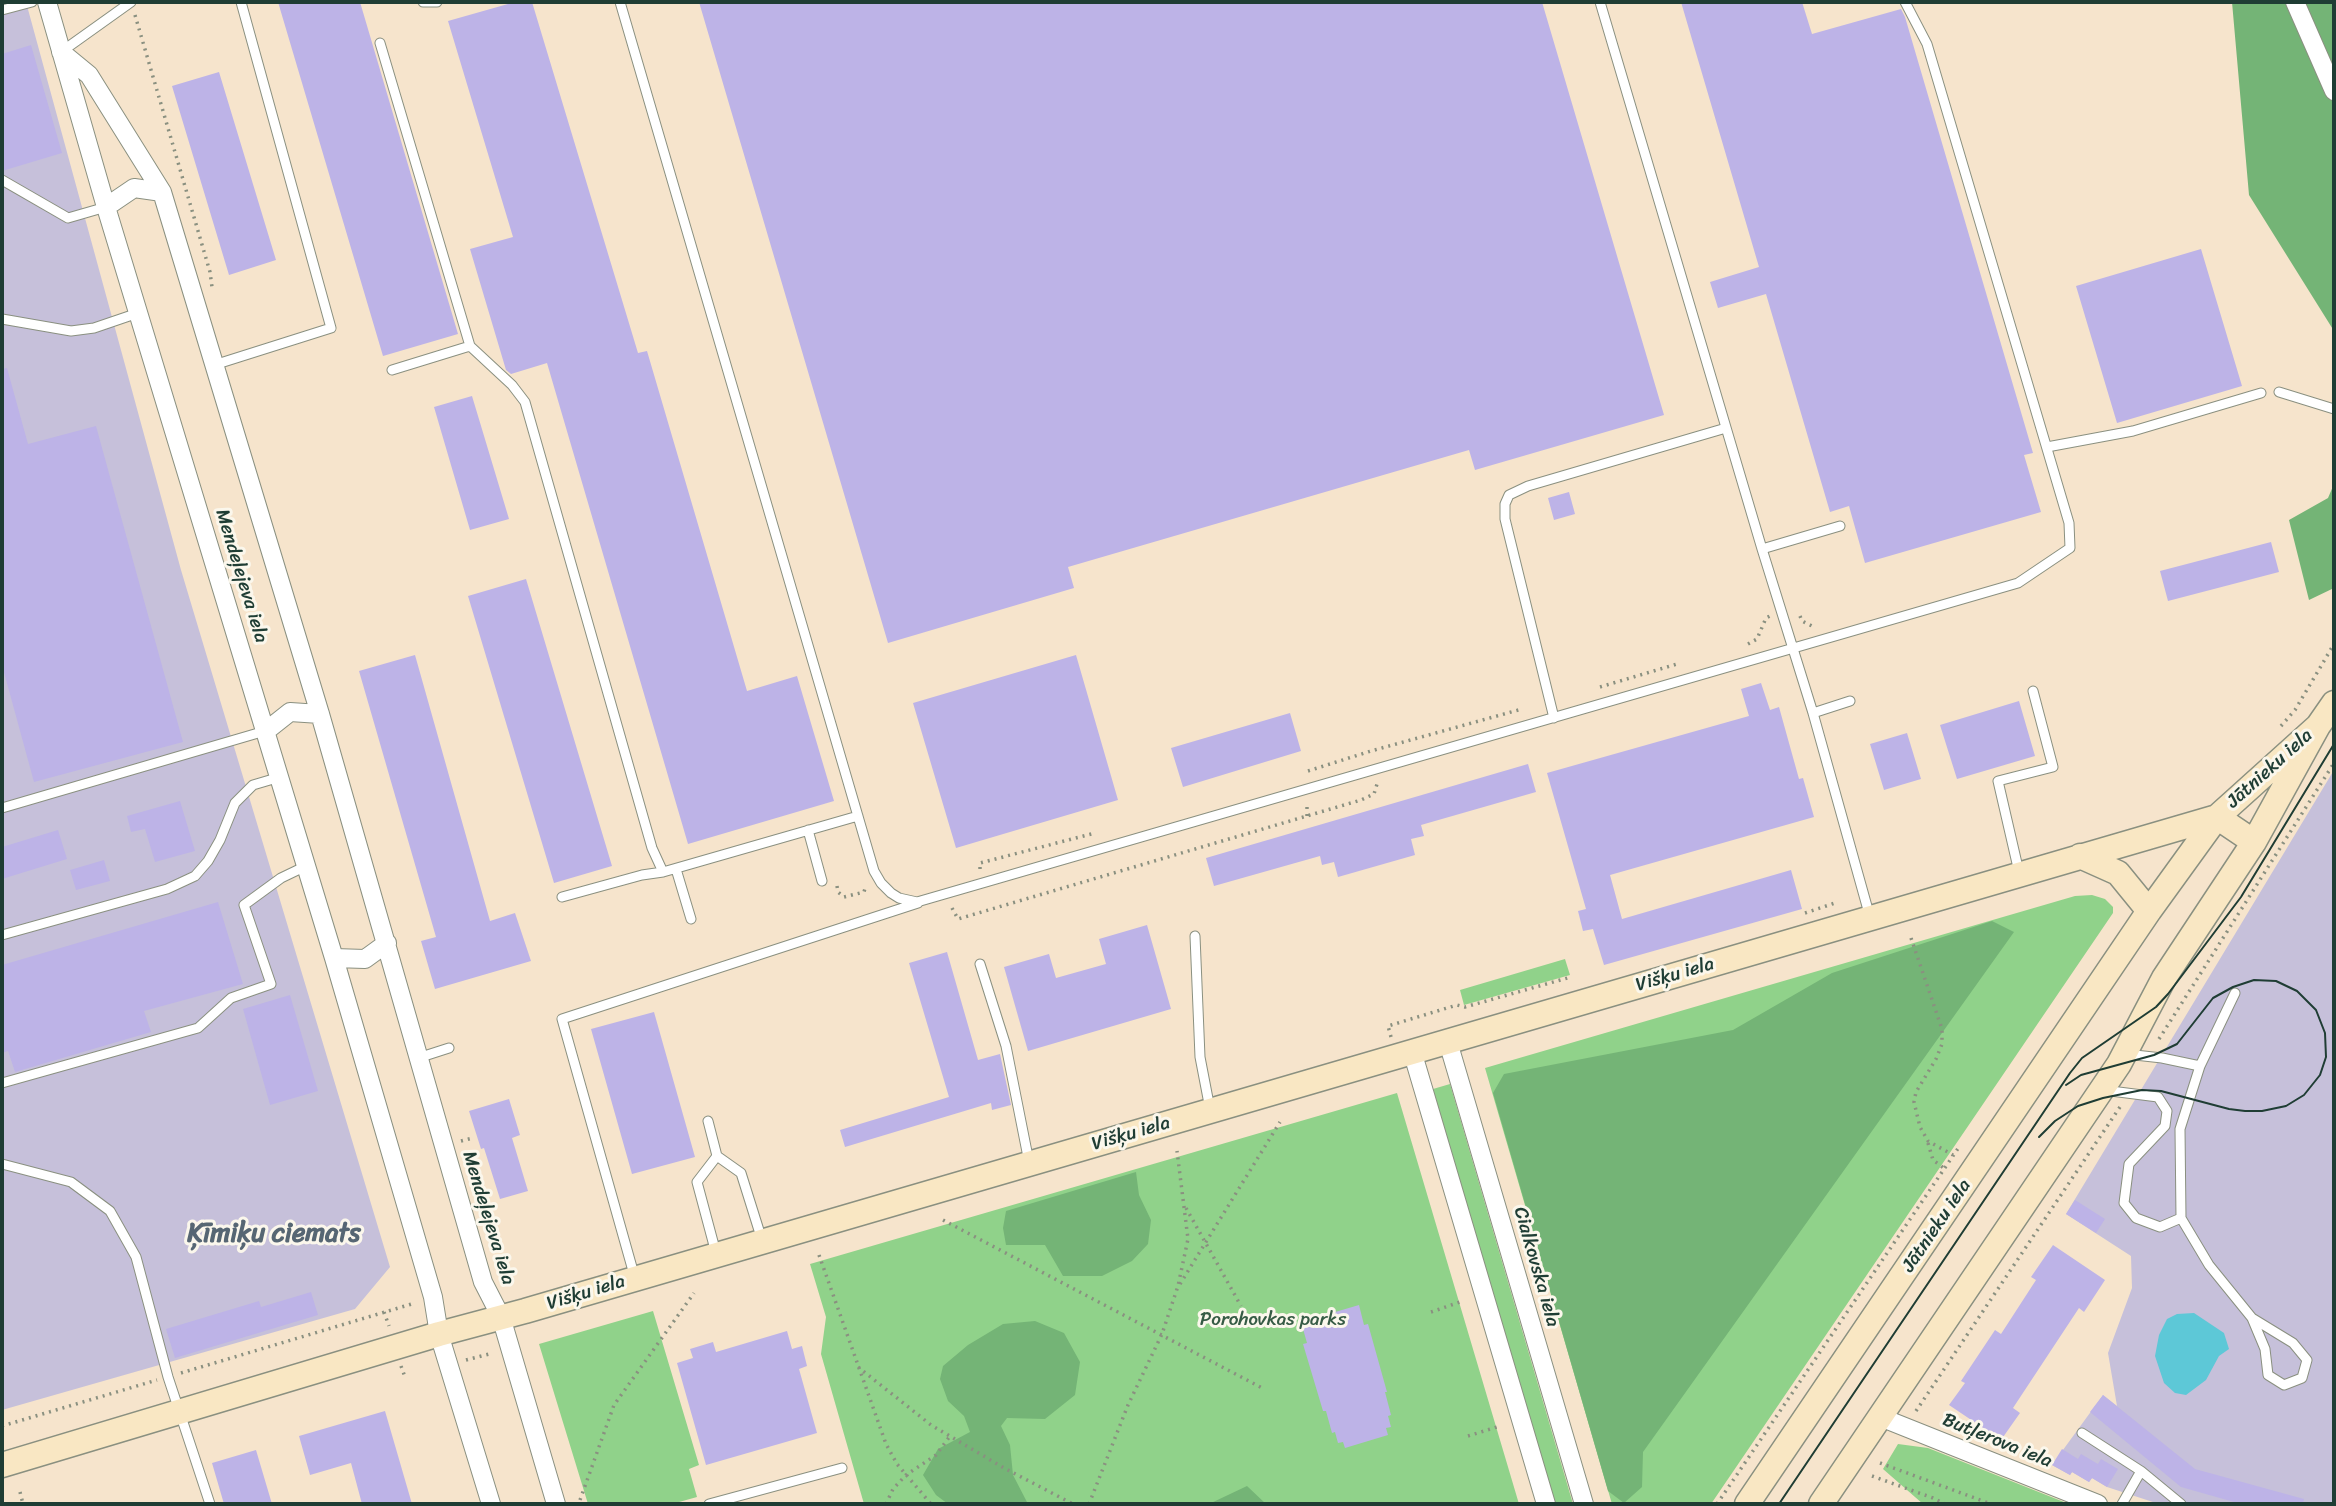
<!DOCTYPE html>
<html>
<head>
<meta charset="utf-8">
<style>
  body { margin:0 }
  #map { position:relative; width:2336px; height:1506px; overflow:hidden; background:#f6e4cc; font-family:Sriracha,sans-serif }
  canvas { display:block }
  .frame { position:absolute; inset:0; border:4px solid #1f3d34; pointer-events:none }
</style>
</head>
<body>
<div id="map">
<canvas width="2336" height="1506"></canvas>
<div class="frame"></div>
</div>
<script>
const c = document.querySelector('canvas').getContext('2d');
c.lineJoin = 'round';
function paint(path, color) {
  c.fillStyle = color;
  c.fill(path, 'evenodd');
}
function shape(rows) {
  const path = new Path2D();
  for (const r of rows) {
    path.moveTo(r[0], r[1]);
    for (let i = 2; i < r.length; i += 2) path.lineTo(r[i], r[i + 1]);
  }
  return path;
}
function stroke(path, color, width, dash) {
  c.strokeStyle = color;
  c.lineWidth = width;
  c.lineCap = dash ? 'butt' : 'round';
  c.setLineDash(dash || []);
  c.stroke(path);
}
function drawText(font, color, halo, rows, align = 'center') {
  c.font = font + ' Sriracha,sans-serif';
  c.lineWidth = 6;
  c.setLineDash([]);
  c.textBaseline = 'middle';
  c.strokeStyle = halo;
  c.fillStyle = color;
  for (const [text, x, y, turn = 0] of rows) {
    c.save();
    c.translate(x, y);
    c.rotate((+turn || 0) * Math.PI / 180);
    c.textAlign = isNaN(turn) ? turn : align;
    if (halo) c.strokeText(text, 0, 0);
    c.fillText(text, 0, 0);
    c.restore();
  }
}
paint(shape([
  [2,2,26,2,181,570,390,1267,355,1309,2,1410],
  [2334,770,2334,1504,2159,1504,2107,1487,2092,1478,2089,1482,2072,1472,2070,1475,2052,1465,2103,1395,2117,1406,2108,1353,2132,1288,2131,1256,2066,1214]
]), '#c6c0da');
paint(shape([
  [2092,895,2105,899,2113,907,2113,913,1711,1504,1612,1504,1485,1068,2075,896],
  [1565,959,1570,975,1464,1005,1460,990],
  [1450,1084,1573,1504,1555,1504,1433,1089],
  [1397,1093,1519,1504,864,1504,821,1354,826,1317,810,1264],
  [653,1311,699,1465,689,1469,697,1497,672,1504,588,1504,539,1344],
  [1898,1444,1928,1448,2069,1504,1923,1504,1883,1469]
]), '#90d28a');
paint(shape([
  [2232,2,2334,2,2334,331,2249,195],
  [2334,484,2334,588,2309,600,2289,520,2328,498],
  [1992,921,2014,932,1643,1452,1642,1487,1624,1503,1608,1491,1493,1093,1504,1074,1733,1030,1832,973],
  [1136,1172,1139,1195,1151,1220,1148,1244,1132,1261,1102,1276,1063,1276,1045,1245,1006,1245,1003,1228,1006,1211],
  [1035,1321,1064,1333,1080,1362,1075,1395,1045,1419,1007,1418,1001,1426,1010,1445,1013,1475,1028,1504,948,1504,936,1495,923,1475,938,1449,970,1432,964,1416,948,1401,940,1379,943,1366,968,1345,1003,1324],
  [1247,1486,1266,1504,1209,1504]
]), '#74b476');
paint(shape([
  [2194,1313,2224,1333,2229,1349,2219,1356,2206,1380,2186,1395,2175,1393,2164,1383,2155,1356,2159,1335,2167,1319,2177,1314]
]), '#5dc8d7');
paint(shape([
  [278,2,360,2,458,334,383,356],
  [515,2,532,2,638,353,647,351,747,691,797,676,834,801,688,844,547,363,511,374,506,370,470,249,513,237,448,21],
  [699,2,1542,2,1664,415,1475,470,1469,450,1068,567,1074,588,888,643],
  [1681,2,1802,2,1812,34,1901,9,1905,17,2033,453,2024,455,2041,512,1865,563,1849,506,1830,512,1766,294,1718,308,1710,282,1759,267],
  [31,45,62,153,2,171,2,54],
  [219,72,276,260,229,275,172,86],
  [2201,249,2242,386,2117,423,2076,286],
  [7,368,28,444,96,426,183,742,34,782,2,665,2,369],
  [472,396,509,519,470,530,434,407],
  [1569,492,1575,514,1554,520,1548,498],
  [2271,542,2279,572,2168,601,2160,571],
  [526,579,612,866,554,883,468,596],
  [415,655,490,921,515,913,531,961,435,989,421,941,436,937,359,671],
  [1076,655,1118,800,956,848,913,703],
  [1761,683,1770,710,1779,707,1799,779,1803,778,1814,817,1610,875,1622,919,1791,870,1802,909,1604,965,1593,929,1583,931,1578,911,1586,909,1547,773,1749,716,1741,689],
  [2019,701,2035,756,1957,779,1940,725],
  [1290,713,1301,751,1183,787,1171,748],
  [1907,733,1921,779,1884,790,1870,744],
  [1528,764,1536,792,1421,825,1424,836,1411,839,1415,855,1338,877,1334,862,1322,865,1320,856,1214,886,1206,858],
  [180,801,195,851,155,862,145,829,131,832,127,816],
  [58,830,67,859,2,879,2,847],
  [104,860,110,881,76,890,70,870],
  [218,902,243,984,144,1011,151,1032,15,1072,8,1051,2,1053,2,965],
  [1147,925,1171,1009,1028,1051,1004,967,1049,954,1056,978,1106,964,1099,939],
  [947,952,978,1060,1000,1054,1011,1105,992,1110,991,1103,845,1147,840,1130,949,1097,909,963],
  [290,995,318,1091,270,1105,243,1009],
  [654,1012,695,1157,632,1174,591,1029],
  [509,1099,520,1135,512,1138,528,1191,500,1199,484,1148,481,1149,469,1111],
  [2075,1200,2105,1219,2096,1233,2066,1214],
  [2053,1245,2105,1280,2084,1312,2079,1308,2013,1408,2020,1413,2001,1440,1949,1405,1965,1383,1961,1381,1995,1330,2001,1334,2036,1280,2031,1277],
  [311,1292,318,1315,175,1358,166,1329,259,1301,261,1307],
  [1359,1305,1364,1325,1368,1324,1387,1392,1385,1392,1391,1415,1388,1416,1391,1427,1386,1428,1388,1435,1345,1448,1343,1442,1338,1443,1335,1432,1332,1433,1326,1411,1323,1411,1303,1344,1307,1343,1301,1322],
  [787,1331,792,1349,802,1346,807,1366,799,1369,817,1433,706,1465,677,1363,693,1358,690,1349,713,1342,716,1352],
  [2103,1395,2195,1469,2304,1499,2303,1504,2241,1504,2181,1487,2090,1412],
  [385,1411,412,1504,362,1504,351,1463,310,1475,299,1436],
  [2062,1449,2078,1459,2081,1454,2098,1464,2101,1459,2118,1469,2107,1487,2092,1478,2089,1482,2072,1472,2070,1475,2052,1465],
  [256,1450,272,1504,224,1504,212,1463]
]), '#bdb3e7');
const lane = shape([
  [423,2,437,2],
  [620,2,874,871,881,883,891,893,899,898,917,902,2018,583,2070,548,2069,523,1927,44,1905,2],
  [1600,2,1762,549,1813,713,1870,917],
  [2,10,32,2],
  [380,43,470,346,512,385,525,402,652,848,663,872],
  [61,52,131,2],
  [2,180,68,218,106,207],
  [2,319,71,331,94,328,138,313],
  [214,365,331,328,241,2],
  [392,370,470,346],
  [2279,392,2334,409],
  [2047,447,2133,431,2261,393],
  [1762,549,1840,526],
  [1813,713,1850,701],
  [1554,718,1505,519,1505,504,1509,495,1528,486,1726,428],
  [2,808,265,731],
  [808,830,822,881],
  [676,869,691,919],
  [2019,872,1998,781,2053,767,2033,691],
  [562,897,642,875,663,872,858,816],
  [2,935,167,889,195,876,208,861,220,840,235,803,253,785,280,777],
  [1195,936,1200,1057,1210,1109],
  [980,964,1006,1046,1029,1162],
  [2126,1054,2162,1058,2200,1066,2235,993],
  [418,1058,449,1048],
  [2200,1066,2180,1129,2181,1218,2209,1265,2252,1318,2293,1343,2307,1360,2302,1378,2284,1385,2268,1375,2265,1349,2252,1318],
  [2,1083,198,1028,231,998,271,984,244,905,281,878,306,866],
  [2103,1090,2158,1097,2167,1111,2165,1126,2129,1164,2124,1203,2136,1218,2160,1227,2181,1218],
  [708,1121,717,1156,741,1173,762,1240],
  [2,1164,71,1182,110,1211,136,1257,168,1377,210,1504],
  [716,1253,697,1182,717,1156],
  [635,1278,562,1019,918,903],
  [2082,1433,2141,1471,2122,1504],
  [2141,1471,2181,1504],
  [709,1504,842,1468]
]);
const street = shape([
  [47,2,106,207,334,958,433,1297,439,1334,491,1504],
  [2295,2,2334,91],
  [61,52,89,75,162,192,320,714,483,1282,501,1317,556,1504],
  [106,207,134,188,162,192],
  [266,731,290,712,320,714],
  [334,958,365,959,387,943],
  [1448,1042,1584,1504],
  [1412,1051,1546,1504],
  [1880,1417,2098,1504]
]);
const secondary = shape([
  [2080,856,2118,873,2149,911],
  [2,1465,439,1334,525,1311,2217,817,2254,842],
  [1747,1504,2149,911,2217,817,2318,726],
  [1821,1504,2119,1064,2164,978,2254,842,2318,726,2334,703]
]);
stroke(lane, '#8a9080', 11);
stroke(street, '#8a9080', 20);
stroke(secondary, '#8a9080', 27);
stroke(shape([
  [135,15,210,272,212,287],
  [1800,616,1802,621,1816,628],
  [1748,644,1757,639,1766,618,1770,616],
  [1600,687,1677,664],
  [2281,726,2295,710,2334,644],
  [1308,771,1371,751,1522,709],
  [1307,816,1307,804],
  [980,869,980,863,1095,833],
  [837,886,838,892,844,897,864,892,866,885],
  [952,908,958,919,1361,800,1374,794,1377,784],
  [1805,913,1838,902],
  [1911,938,1942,1029,1942,1044,1936,1059,1916,1092,1914,1102,1920,1127,1928,1141,1953,1155],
  [1391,1037,1388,1026,1457,1005,1465,1007,1571,977],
  [2159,1039,2334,763],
  [461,1141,473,1138],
  [1928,1143,1933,1160,1945,1169],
  [1186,1208,1241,1306],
  [943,1220,1264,1389],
  [819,1255,886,1444,897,1464,931,1504],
  [1180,1284,1280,1122],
  [384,1312,389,1326],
  [1431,1312,1463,1301],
  [466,1360,493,1353],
  [401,1366,405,1377],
  [858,1367,931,1425,1004,1468,1073,1504],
  [181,1373,415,1303],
  [1916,1411,2120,1107],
  [2,1426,157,1380],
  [1468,1436,1500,1426],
  [1880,1463,1991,1504],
  [1872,1476,1933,1498,1945,1504],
  [20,1492,23,1504],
  [580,1500,614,1405,694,1293],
  [886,1504,893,1489,906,1475,936,1455,950,1436],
  [1089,1504,1128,1405,1162,1334,1178,1286,1188,1239,1177,1151],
  [1717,1504,1959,1147]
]), '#8a9080', 3.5, [2, 5]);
stroke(lane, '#fff', 9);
stroke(street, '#fff', 18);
stroke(secondary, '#f9e7c3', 24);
stroke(shape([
  [2039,1137,2055,1121,2078,1106,2103,1098,2142,1090,2161,1091,2229,1109,2245,1111,2262,1111,2286,1106,2304,1095,2320,1075,2326,1057,2325,1033,2316,1010,2297,991,2276,981,2254,980,2233,987,2213,998,2177,1044,2154,1055,2081,1075,2066,1085],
  [1779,1504,2070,1073,2082,1058,2156,1007,2168,994,2241,897,2334,744]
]), '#1f3d34', 2);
drawText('19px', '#1f3d34', '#fbf7ec', [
  ["Mendeļejeva iela",241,576,73],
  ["Jātnieku iela",2270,769,-42],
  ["Višķu iela",1675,975,-16],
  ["Višķu iela",1131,1134,-16],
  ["Mendeļejeva iela",488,1218,73],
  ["Jātnieku iela",1937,1226,-56],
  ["Cialkovska iela",1536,1267,74],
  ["Višķu iela",586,1293,-17],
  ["Butļerova iela",1997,1441,22]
]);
drawText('19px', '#365b45', '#fbf7ec', [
  ["Porohovkas parks",1273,1320]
]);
drawText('bold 26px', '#566673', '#fbf7ec', [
  ["Ķīmiķu ciemats",274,1234]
]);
</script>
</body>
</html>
